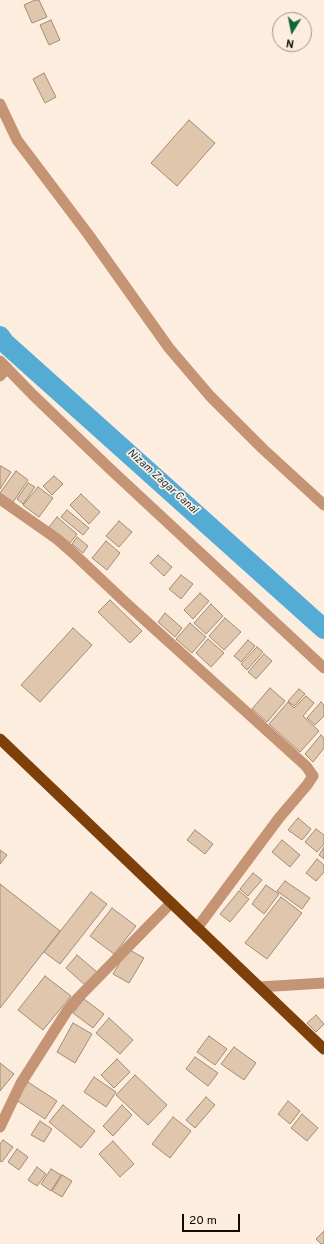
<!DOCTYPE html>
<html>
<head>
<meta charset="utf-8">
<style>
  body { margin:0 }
  #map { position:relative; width:324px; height:1244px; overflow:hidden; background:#fdedde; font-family:Overpass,sans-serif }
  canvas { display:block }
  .north { position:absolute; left:272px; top:12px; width:40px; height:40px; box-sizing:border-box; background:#fdedde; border:1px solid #a09387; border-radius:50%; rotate:190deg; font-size:11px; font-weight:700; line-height:16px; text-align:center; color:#140b04 }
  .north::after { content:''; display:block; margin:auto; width:14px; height:18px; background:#0e6639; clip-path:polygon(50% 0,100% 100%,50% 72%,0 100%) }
  .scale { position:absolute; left:182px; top:1214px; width:58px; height:18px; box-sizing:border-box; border:2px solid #140b04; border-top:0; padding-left:5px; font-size:12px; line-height:14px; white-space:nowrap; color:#140b04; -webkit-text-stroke:3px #fdedde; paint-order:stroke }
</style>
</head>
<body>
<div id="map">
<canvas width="324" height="1244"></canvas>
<div class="north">N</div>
<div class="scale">20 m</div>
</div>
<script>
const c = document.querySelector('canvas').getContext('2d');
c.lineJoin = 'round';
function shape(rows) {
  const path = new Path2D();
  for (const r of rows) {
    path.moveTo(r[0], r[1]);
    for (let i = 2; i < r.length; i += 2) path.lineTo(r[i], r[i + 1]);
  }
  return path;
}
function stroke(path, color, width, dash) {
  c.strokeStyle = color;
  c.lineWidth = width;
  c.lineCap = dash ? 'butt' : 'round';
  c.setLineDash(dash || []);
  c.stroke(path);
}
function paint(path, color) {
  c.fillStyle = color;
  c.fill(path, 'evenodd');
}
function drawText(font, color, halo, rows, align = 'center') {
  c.font = font + ' Overpass,sans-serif';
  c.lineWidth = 3.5;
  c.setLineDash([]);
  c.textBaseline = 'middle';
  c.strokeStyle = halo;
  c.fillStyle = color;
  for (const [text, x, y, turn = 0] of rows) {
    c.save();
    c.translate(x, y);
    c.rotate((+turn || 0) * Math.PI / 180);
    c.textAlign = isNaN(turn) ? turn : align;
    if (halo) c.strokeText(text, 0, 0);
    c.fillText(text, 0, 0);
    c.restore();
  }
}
stroke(shape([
  [0,336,5,343,324,629]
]), '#54acd5', 20);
const building = shape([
  [35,0,39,0,47,17,32,23,24,5,35,0],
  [51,20,60,40,49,45,40,25,51,20],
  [44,73,56,97,45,103,33,79,44,73],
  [189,120,215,143,177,186,151,163,189,120],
  [1,466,11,472,0,489,0,467,1,466],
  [16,471,28,480,13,502,0,493,16,471],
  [54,476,63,484,52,495,43,486,54,476],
  [28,483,35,487,23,504,17,499,28,483],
  [38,487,53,498,39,517,23,505,38,487],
  [81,494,100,512,89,524,70,505,81,494],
  [67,510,89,528,83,535,61,517,67,510],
  [57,517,77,534,70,543,49,527,57,517],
  [119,521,132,532,119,547,106,536,119,521],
  [77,537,88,546,83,553,72,544,77,537],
  [106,541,120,553,107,570,92,558,106,541],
  [158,555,172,567,164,576,150,563,158,555],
  [181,575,193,584,181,599,169,589,181,575],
  [200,593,209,601,193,619,184,610,200,593],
  [110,600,142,631,130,643,98,612,110,600],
  [211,604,223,616,206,634,194,623,211,604],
  [165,613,182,628,175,637,158,622,165,613],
  [225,618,241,632,224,650,209,636,225,618],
  [190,623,206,637,192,653,176,639,190,623],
  [73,628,92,645,40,702,21,685,73,628],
  [208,639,224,653,211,667,196,653,208,639],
  [248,640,255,646,241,662,234,656,248,640],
  [257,647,263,652,247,670,241,664,257,647],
  [264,654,272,661,256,679,248,672,264,654],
  [270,688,285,701,267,722,252,709,270,688],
  [299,689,305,694,294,706,288,701,299,689],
  [306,696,314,703,303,716,319,731,300,752,269,724,288,702,294,708,306,696],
  [321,702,324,705,324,716,315,725,307,718,321,702],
  [321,735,324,738,324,748,313,762,305,754,321,735],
  [298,818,311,829,302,840,288,830,298,818],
  [316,829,324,835,324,844,317,852,305,842,316,829],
  [195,830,213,844,205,854,187,840,195,830],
  [282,840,300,855,290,867,272,852,282,840],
  [324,847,324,859,319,855,324,847],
  [0,850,7,855,0,864,0,850],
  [317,859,324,865,324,872,316,881,306,873,317,859],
  [253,873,262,880,248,896,240,889,253,873],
  [285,881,310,898,302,909,277,891,285,881],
  [0,884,60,931,0,1008,0,884],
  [266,885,279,894,264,914,252,904,266,885],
  [239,891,249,899,230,922,220,914,239,891],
  [91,892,107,904,60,964,44,952,91,892],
  [281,897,302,913,267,959,245,943,281,897],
  [112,908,136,926,114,954,90,936,112,908],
  [128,949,144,958,129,983,113,974,128,949],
  [77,955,97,972,85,985,66,968,77,955],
  [45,976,71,996,43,1030,18,1010,45,976],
  [84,999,104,1014,93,1028,73,1013,84,999],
  [316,1015,324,1024,316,1032,307,1023,316,1015],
  [109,1018,133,1040,120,1054,96,1033,109,1018],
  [73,1023,92,1034,75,1063,57,1052,73,1023],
  [209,1036,227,1049,215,1065,197,1052,209,1036],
  [234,1047,256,1063,244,1080,221,1064,234,1047],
  [195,1057,218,1073,208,1086,186,1069,195,1057],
  [117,1059,130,1072,114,1088,101,1075,117,1059],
  [0,1063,14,1074,0,1091,0,1063],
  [135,1075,167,1105,148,1125,116,1095,135,1075],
  [94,1077,116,1092,106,1107,84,1092,94,1077],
  [28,1082,57,1101,45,1119,16,1100,28,1082],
  [206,1097,215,1105,195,1128,186,1120,206,1097],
  [288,1101,300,1111,290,1124,278,1114,288,1101],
  [63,1105,95,1131,81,1148,49,1122,63,1105],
  [122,1105,132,1115,113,1136,103,1126,122,1105],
  [302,1114,318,1128,307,1141,291,1128,302,1114],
  [173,1117,191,1131,170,1158,152,1144,173,1117],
  [40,1121,52,1129,44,1142,31,1135,40,1121],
  [3,1140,13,1147,2,1162,0,1161,0,1144,3,1140],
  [113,1141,134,1164,120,1177,99,1154,113,1141],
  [17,1149,28,1157,19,1170,8,1162,17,1149],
  [37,1167,46,1174,37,1186,28,1180,37,1167],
  [51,1169,61,1175,51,1191,41,1184,51,1169],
  [62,1175,72,1181,62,1197,52,1191,62,1175],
  [324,1231,324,1244,321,1244,316,1239,324,1231]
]);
paint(building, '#dfc6ac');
stroke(building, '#a38c74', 1);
stroke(shape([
  [0,361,33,395,108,467,324,668],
  [0,376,7,368],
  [0,499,57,539,72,552,126,603,306,766,313,776,307,785,279,818,197,928],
  [0,1127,21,1083,67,1011,75,1001,171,903]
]), '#c59475', 11);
stroke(shape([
  [0,104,17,140,88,234,169,348,210,396,263,449,324,505],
  [259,987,324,983]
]), '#c59475', 11);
stroke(shape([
  [0,739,324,1049]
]), '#7e400b', 11);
drawText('italic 11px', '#194052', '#fdedde', [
  ["Nizam Zagar Canal",162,482,42]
]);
</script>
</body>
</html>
